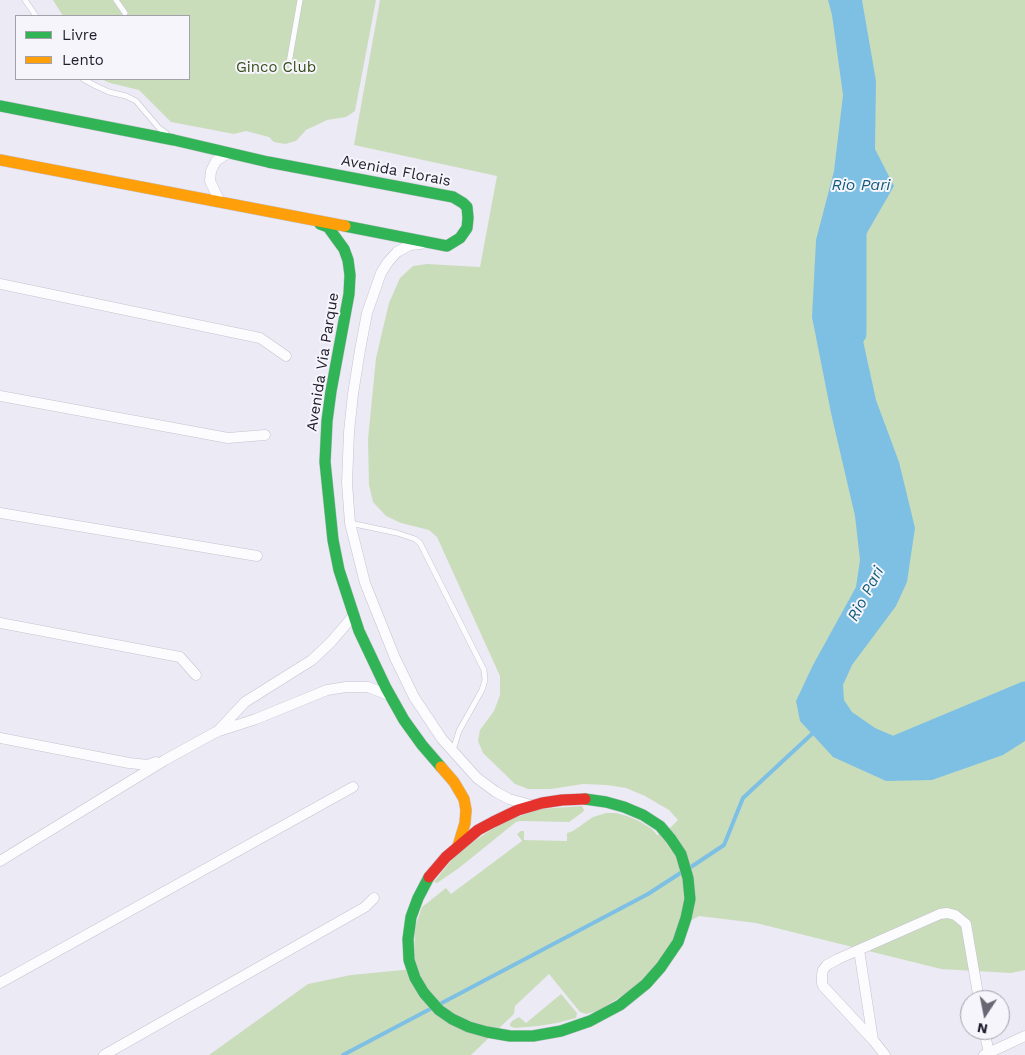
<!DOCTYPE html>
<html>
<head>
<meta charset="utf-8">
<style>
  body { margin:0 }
  #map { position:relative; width:1025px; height:1055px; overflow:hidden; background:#eceaf5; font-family:"Work Sans",sans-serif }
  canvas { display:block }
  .legend { position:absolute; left:15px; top:15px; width:175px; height:65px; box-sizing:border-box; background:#f6f5fc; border:1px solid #a2a0a9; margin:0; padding:6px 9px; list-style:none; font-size:15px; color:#23202d }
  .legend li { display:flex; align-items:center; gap:10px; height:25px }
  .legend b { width:25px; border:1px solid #a2a0a9 }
  .north { position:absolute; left:960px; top:990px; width:50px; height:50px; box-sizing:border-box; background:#f6f5fc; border:1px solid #a2a0a9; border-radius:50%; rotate:191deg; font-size:14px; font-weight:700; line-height:20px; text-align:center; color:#23202d }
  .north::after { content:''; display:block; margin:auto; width:18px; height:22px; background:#696773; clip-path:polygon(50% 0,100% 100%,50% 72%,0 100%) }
</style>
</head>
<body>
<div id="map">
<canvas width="1025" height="1055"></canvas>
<ul class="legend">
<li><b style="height:6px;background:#30b455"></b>Livre</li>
<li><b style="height:6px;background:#ff9f0a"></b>Lento</li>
</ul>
<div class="north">N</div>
</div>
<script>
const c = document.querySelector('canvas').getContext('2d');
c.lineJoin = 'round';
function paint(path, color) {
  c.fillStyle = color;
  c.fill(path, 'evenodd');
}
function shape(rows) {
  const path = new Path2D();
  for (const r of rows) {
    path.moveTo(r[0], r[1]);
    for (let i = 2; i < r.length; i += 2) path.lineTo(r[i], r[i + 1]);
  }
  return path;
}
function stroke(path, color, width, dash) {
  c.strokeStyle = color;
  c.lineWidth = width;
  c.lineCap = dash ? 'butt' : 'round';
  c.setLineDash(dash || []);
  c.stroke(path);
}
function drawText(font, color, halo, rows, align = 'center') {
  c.font = font + ' "Work Sans",sans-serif';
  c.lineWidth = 4;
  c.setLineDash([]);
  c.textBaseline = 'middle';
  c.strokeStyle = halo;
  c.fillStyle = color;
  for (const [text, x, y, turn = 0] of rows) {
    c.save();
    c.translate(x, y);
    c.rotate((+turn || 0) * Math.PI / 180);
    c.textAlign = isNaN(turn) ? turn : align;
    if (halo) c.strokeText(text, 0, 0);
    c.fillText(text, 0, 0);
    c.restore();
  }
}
paint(shape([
  [53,0,376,0,355,111,346,117,327,120,306,130,296,141,285,144,274,142,269,137,246,131,234,134,171,122,139,90,110,83,101,79,189,79,189,16,63,16],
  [380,0,1025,0,1025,970,1011,973,941,969,756,923,699,916,684,924,659,961,634,988,598,1011,586,1014,580,1012,549,974,515,1006,514,1014,471,1055,209,1055,308,984,351,975,413,969,414,956,415,927,422,907,446,888,451,894,522,841,517,834,521,831,524,831,524,840,567,841,567,833,573,831,593,817,606,813,616,813,627,816,639,821,652,829,657,835,666,832,678,820,669,810,645,796,626,788,607,785,583,784,551,789,528,789,515,784,483,753,478,741,480,730,494,711,500,695,500,676,437,537,429,530,401,523,386,516,373,502,369,485,368,439,376,358,389,303,400,278,413,266,427,264,480,267,497,176,354,145],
  [582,806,584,810,583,812,569,822,520,821,516,822,459,868,437,883,434,882,459,851,503,822,540,809],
  [561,994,577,1013,576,1018,557,1023,538,1026,515,1028,510,1026,510,1024,512,1021,519,1017,526,1023]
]), '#caddbb');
paint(shape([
  [828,0,862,0,876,81,875,149,894,186,864,238,852,272,855,304,876,400,899,462,915,528,907,582,896,606,852,665,843,685,844,700,852,712,875,728,903,740,928,739,952,728,1025,688,1025,741,1003,755,932,780,886,781,833,757,800,721,796,701,813,665,856,587,860,560,855,516,831,413,812,317,816,240,834,171,843,95,832,15]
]), '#7ec0e4');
stroke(shape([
  [688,869,724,845,743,798,814,732],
  [438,1005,648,894,682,872],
  [343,1055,432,1008]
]), '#7ec0e4', 4);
stroke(shape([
  [856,234,856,334],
  [884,745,891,748,1025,692]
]), '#7ec0e4', 21);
const lane = shape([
  [25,0,36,16],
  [116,0,125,13],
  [289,63,300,0],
  [83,79,96,86,109,92,126,96,136,101,159,128,166,133],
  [350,523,397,533,415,539,420,543,484,670,485,680,482,690,459,731,453,750]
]);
const street = shape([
  [220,202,210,181,211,171,216,161,228,153],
  [421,244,410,245,397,252,388,262,381,273,367,313,360,350,353,394,349,432,347,483,350,523,365,583,395,658,414,697,442,739,477,778,496,792,509,799,531,805],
  [0,284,260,338,286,356],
  [0,396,228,438,265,435],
  [0,513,257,556],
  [0,623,180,657,196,675],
  [217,732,245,702,312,660,331,642,354,615],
  [0,738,129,763,148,765,156,762],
  [0,861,165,760,216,732,256,719,327,690,346,687,368,687,391,696],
  [859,950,873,1040,823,986,822,983,822,975,823,970,827,965,838,959,940,914,947,913,955,915,966,924,979,1000],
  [0,983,353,787],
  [984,1030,989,1053],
  [873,1040,885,1055],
  [104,1055,365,907,374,898],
  [984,1055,1025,1036]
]);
const fast = shape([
  [0,106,174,140,268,162,453,197,463,203,467,207,468,218,467,228,460,238,447,246,345,226],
  [320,224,328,227,344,249,348,260,350,275,349,294,331,391,327,421,325,462,333,540,339,570,359,631,386,688,404,720,422,745,441,767],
  [429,877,418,898,411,917,408,939,409,960,415,978,424,993,439,1010,452,1019,469,1027,487,1032,510,1036,533,1036,561,1031,590,1021,620,1005,646,984,661,967,678,942,686,918,690,899,688,878,681,854,671,839,660,826,643,815,624,807,606,802,585,799]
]);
const slow = shape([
  [0,160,345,226],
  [441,767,454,782,464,799,466,810,465,823,458,846]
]);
const jam = shape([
  [429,877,446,857,478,830,493,822,518,810,542,803,562,800,585,799]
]);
stroke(lane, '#c4c2ce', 6);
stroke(street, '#c4c2ce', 11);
stroke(fast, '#c4c2ce', 12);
stroke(slow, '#c4c2ce', 12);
stroke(jam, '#c4c2ce', 12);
stroke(lane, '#fcfcfe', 5);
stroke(street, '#fcfcfe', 10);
stroke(fast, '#30b455', 11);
stroke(slow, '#ff9f0a', 11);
stroke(jam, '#e5322d', 11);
drawText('15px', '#364e17', '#f6f5fc', [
  ["Ginco Club",276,68]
]);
drawText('15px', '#23202d', '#f6f5fc', [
  ["Avenida Florais",396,171,11],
  ["Avenida Via Parque",323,362,-81]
]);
drawText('italic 16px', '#105b7b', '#f6f5fc', [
  ["Rio Pari",861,185],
  ["Rio Pari",866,594,-62]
]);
</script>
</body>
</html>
